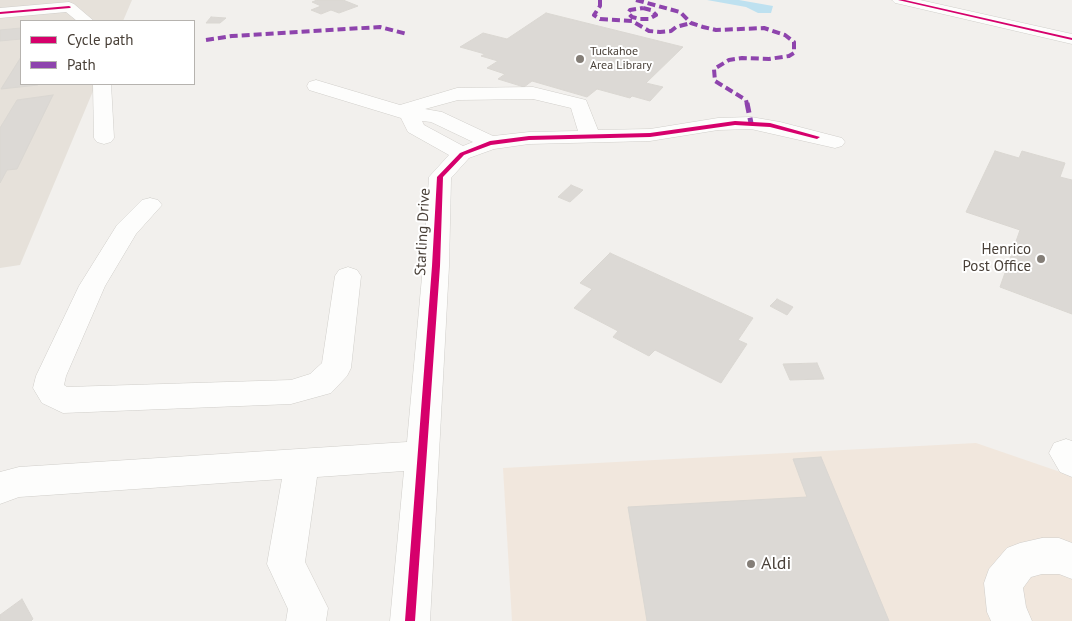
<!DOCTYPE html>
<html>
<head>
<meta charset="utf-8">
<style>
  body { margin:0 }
  #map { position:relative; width:1072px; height:621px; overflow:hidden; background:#f2f0ed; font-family:"PT Sans",sans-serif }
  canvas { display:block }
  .legend { position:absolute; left:20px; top:20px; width:175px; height:65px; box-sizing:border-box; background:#fff; border:1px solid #b6b3af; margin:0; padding:6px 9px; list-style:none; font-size:15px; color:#494038 }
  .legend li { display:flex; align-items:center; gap:10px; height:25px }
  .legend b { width:25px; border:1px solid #b6b3af }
</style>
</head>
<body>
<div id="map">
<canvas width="1072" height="621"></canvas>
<ul class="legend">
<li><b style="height:6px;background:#d6006c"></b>Cycle path</li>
<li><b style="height:6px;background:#8e44ad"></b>Path</li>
</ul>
</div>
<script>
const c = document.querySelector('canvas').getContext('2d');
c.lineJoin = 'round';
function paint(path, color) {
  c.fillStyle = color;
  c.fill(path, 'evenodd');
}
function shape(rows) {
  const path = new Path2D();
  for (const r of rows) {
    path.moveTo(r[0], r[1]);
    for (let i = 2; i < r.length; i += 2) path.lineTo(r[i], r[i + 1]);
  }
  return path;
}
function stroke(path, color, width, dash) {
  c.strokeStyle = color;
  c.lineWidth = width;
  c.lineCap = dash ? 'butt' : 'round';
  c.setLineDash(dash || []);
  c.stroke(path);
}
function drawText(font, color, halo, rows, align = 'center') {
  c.font = font + ' "PT Sans",sans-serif';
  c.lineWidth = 4;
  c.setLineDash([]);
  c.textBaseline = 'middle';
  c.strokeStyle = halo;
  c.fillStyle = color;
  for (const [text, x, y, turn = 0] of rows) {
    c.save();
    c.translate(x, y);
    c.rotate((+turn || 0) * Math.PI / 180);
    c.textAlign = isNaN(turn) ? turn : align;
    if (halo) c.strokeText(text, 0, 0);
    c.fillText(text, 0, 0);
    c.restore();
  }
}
paint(shape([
  [0,0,132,0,123,21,21,21,21,84,96,84,20,265,0,268]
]), '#e6e1da');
paint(shape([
  [976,443,1072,476,1072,621,512,621,503,468]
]), '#f1e7dd');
paint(shape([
  [707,0,739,0,773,6,771,13,758,13,746,7]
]), '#bee1f0');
const building = shape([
  [317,0,343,0,358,6,339,13,331,10,321,14,311,10,321,6,312,2,317,0],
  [546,13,683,47,646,83,663,87,650,101,632,96,630,98,597,89,587,97,532,81,524,87,498,79,505,74,487,68,498,61,481,56,485,54,460,47,483,33,507,39,546,13],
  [211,17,226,18,220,23,206,23,211,17],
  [21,28,21,39,0,41,0,30,21,28],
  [21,57,21,84,39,84,38,85,1,89,21,57],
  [53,95,17,169,7,170,0,183,0,128,17,100,53,95],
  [995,151,1019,158,1022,151,1065,163,1060,177,1072,180,1072,314,1000,287,1020,230,966,212,995,151],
  [571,185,583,190,570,202,558,197,571,185],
  [610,253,753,318,738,340,747,344,721,383,655,350,649,356,613,337,618,331,574,308,592,289,580,283,610,253],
  [777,299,793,307,787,315,770,306,777,299],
  [817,363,824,379,790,380,783,364,817,363],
  [821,457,889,621,647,621,628,507,807,497,793,459,821,457],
  [22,599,33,619,31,621,0,621,0,615,22,599]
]);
paint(building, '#dcd9d5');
stroke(building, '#dad7d2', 1);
const minor = shape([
  [892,0,920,0,1072,34,1072,44,900,4,895,3,892,0],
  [69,2,74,4,94,21,77,21,66,12,0,18,0,8,69,2],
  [316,80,400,105,457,88,533,87,586,100,598,130,650,129,718,118,751,117,780,122,842,138,845,142,842,146,835,148,751,129,718,130,650,141,529,144,494,149,469,158,451,178,449,266,430,621,390,621,404,471,317,477,305,562,328,608,326,621,286,621,288,609,267,564,282,479,19,497,0,504,0,472,19,467,407,442,423,266,429,177,449,155,408,132,401,118,309,90,307,86,309,82,316,80],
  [533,99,571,108,578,131,529,132,493,136,442,112,425,109,458,100,533,99],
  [422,121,431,122,473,142,463,146,424,125,422,121],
  [93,84,111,84,114,138,111,142,104,144,97,142,94,138,93,84],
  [150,198,158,200,162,205,136,234,105,286,66,376,64,385,67,387,291,380,310,374,322,363,335,276,339,270,348,267,357,270,361,276,351,368,347,376,331,393,291,404,63,413,42,403,33,388,36,376,79,286,117,225,142,200,150,198],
  [1066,439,1072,441,1072,477,1060,472,1049,453,1054,443,1066,439],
  [1042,538,1059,538,1072,543,1072,579,1059,574,1042,574,1031,577,1023,588,1026,607,1032,621,991,621,987,612,984,583,989,569,1007,548,1020,543,1042,538]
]);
stroke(minor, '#d0ceca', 1);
paint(minor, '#fdfdfc');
stroke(shape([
  [600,0,600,6,594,15,600,19,632,21,649,31,660,32,671,31,676,27,691,23],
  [636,0,680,12,691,23,703,27,716,30,764,28,785,35,794,42,794,53,789,56,769,59,742,58,729,60,714,69,715,81,746,100,747,104],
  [643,8,651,10,656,15,649,19,640,19,632,17,628,13,630,10,643,8],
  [206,40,232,36,380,27,407,34]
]), '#8e44ad', 4, [8, 4]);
stroke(shape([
  [747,103,751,123]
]), '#8e44ad', 5, [10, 5]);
paint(shape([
  [898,0,905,0,1072,38,1072,40,898,0],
  [69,6,71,7,70,8,0,14,0,12,69,6],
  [735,121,770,123,820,137,817,139,770,127,735,125,650,137,529,140,491,145,464,155,443,177,440,266,415,621,405,621,432,266,437,177,460,153,490,141,529,136,650,133,735,121]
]), '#d6006c');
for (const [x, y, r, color] of [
  [580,59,5,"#847e77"],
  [1041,259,5,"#847e77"],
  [751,564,5,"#847e77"]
]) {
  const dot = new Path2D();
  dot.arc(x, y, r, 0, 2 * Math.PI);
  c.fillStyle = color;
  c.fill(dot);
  stroke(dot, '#fff', 2);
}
drawText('12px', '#494038', '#fff', [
  ["Tuckahoe",590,52],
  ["Area Library",590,66]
], 'left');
drawText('15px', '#494038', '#fff', [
  ["Starling Drive",423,232,-87]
]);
drawText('15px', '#494038', '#fff', [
  ["Henrico",1031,250],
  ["Post Office",1031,267]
], 'right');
drawText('18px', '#494038', '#fff', [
  ["Aldi",761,564]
], 'left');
</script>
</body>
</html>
